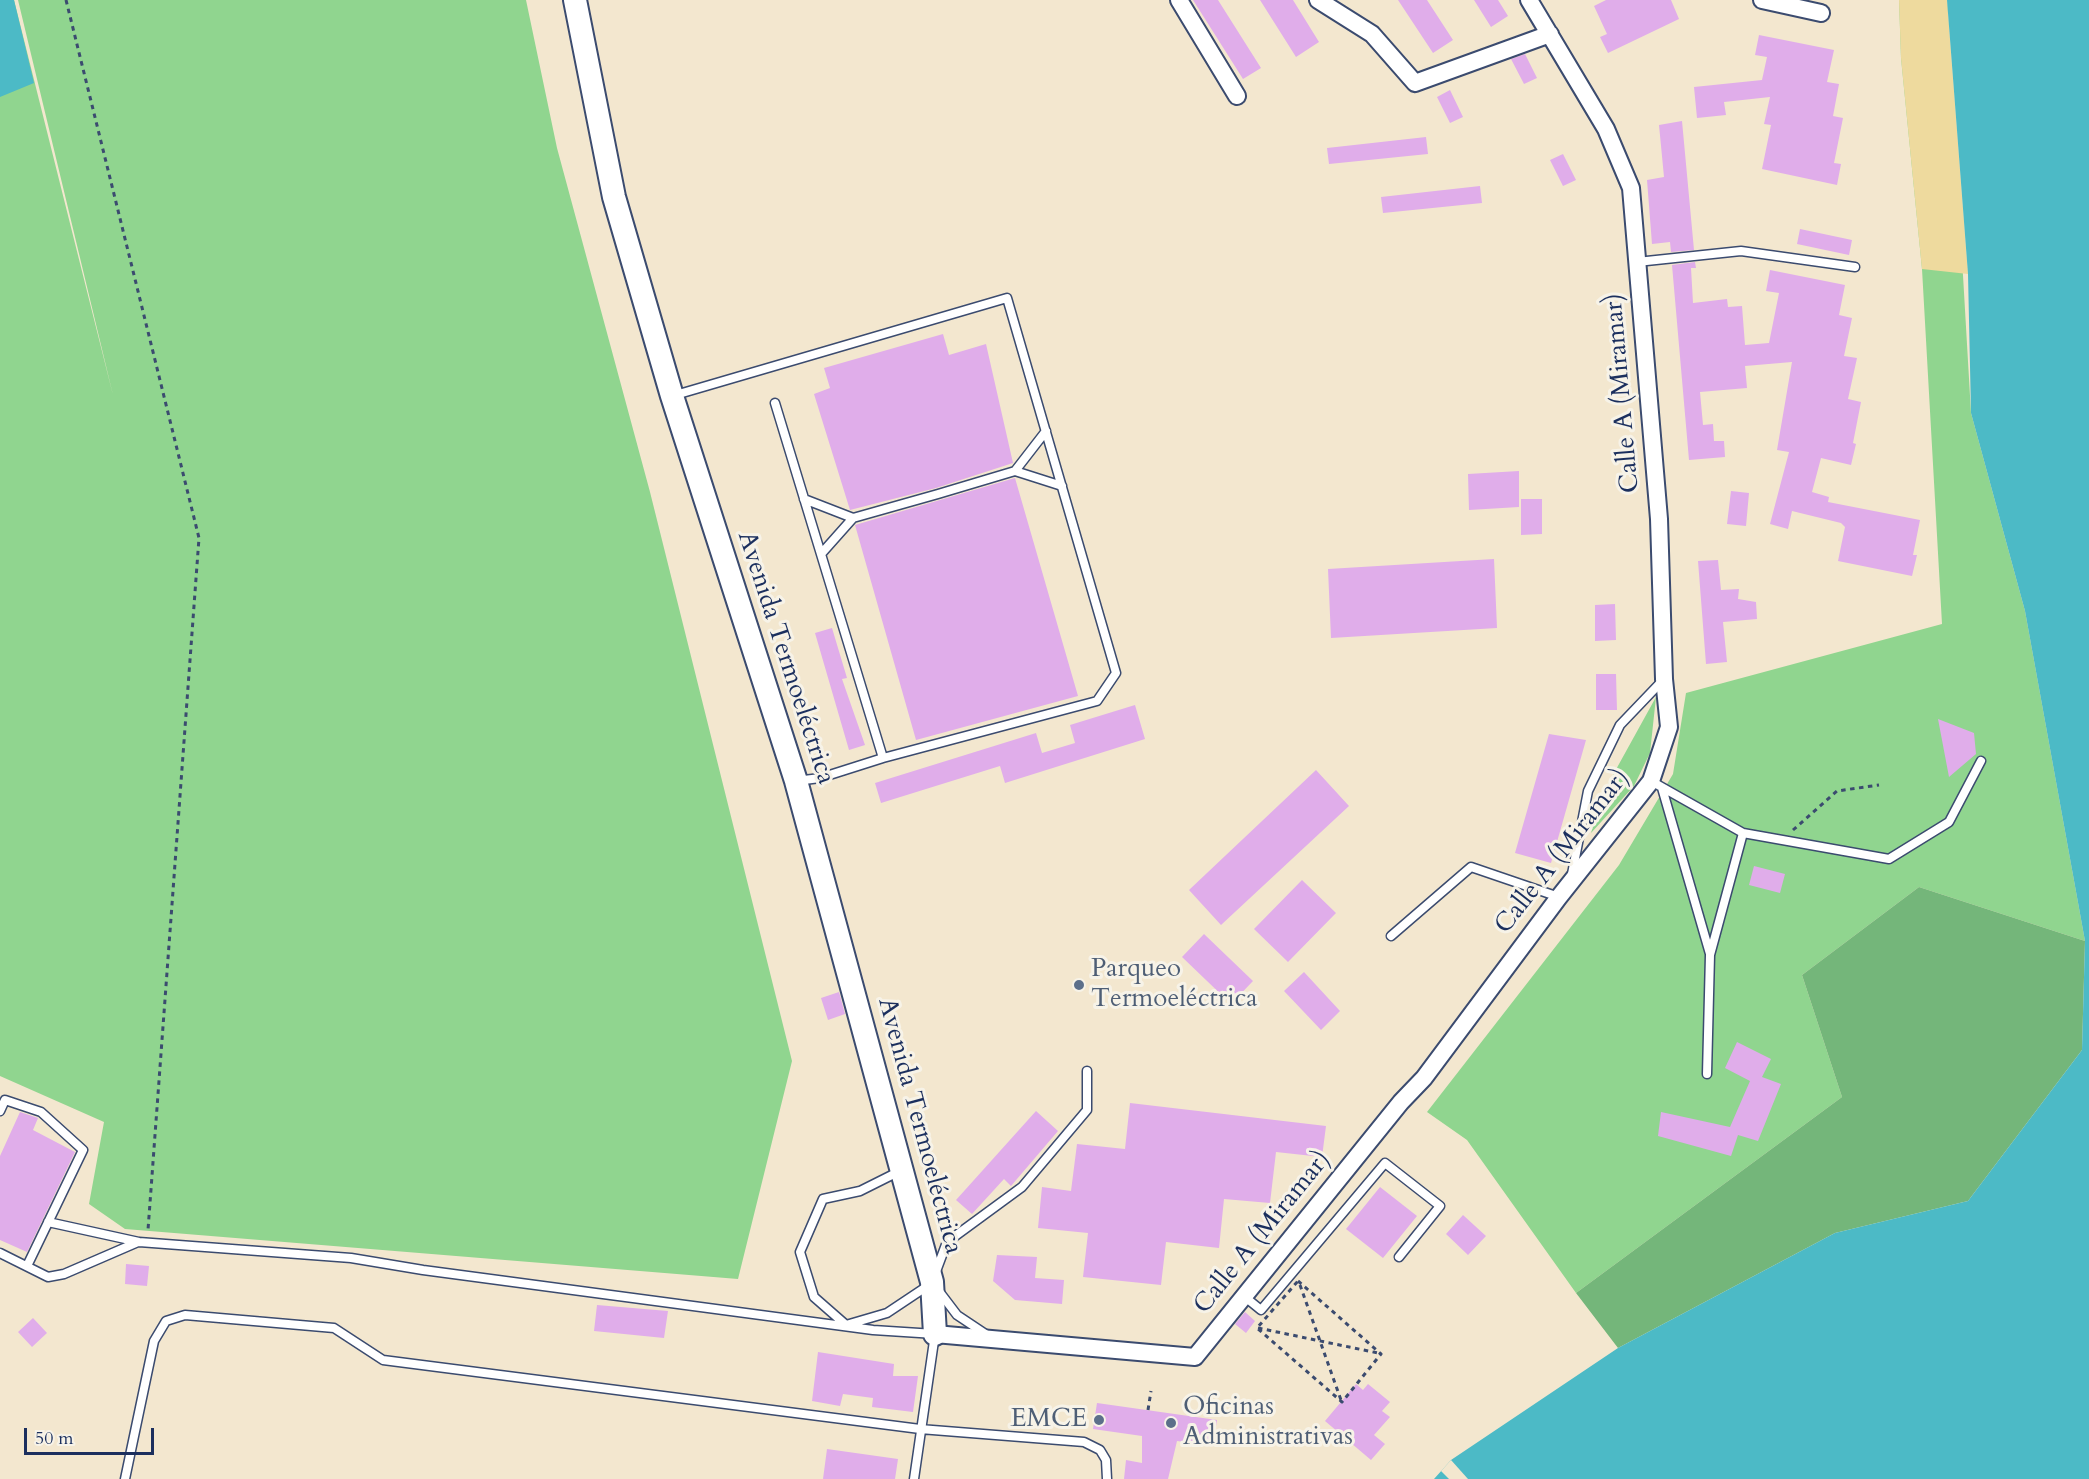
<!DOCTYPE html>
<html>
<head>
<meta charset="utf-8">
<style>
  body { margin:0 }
  #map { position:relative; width:2089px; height:1479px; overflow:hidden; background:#f3e7cf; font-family:Cardo,serif }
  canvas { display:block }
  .scale { position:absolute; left:24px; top:1428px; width:130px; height:27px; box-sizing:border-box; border:3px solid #1b2f5e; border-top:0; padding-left:8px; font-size:18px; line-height:21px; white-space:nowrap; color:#1b2f5e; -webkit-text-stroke:4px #f7f3e8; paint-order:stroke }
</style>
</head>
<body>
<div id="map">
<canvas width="2089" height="1479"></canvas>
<div class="scale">50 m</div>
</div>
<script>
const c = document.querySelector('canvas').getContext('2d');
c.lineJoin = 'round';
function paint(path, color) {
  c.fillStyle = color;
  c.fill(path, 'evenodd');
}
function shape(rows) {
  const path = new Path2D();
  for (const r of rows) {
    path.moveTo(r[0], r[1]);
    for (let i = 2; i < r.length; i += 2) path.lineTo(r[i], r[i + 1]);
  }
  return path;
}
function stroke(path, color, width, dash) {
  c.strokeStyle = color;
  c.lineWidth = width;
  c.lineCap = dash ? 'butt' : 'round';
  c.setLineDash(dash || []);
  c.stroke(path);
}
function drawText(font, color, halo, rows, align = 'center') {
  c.font = font + ' Cardo,serif';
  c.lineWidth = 6;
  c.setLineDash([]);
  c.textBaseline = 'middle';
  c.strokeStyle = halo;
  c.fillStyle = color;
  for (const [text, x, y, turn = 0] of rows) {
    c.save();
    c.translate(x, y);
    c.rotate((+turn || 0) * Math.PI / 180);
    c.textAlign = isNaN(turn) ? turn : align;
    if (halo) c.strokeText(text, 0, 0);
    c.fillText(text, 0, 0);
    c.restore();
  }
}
paint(shape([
  [0,0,14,0,113,395,18,0,526,0,557,148,650,492,792,1061,738,1279,125,1229,89,1204,104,1122,0,1076],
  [1899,0,1947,0,1971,413,2025,611,2085,941,1919,887,1802,975,1842,1097,1576,1293,1467,1140,1427,1112,1619,865,1673,774,1686,693,1942,624,1922,269,1901,58],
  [1656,697,1650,753,1634,786,1591,833,1603,793]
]), '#90d58f');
paint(shape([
  [1919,887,2085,941,2082,1050,1968,1201,1835,1233,1618,1348,1576,1293,1842,1097,1802,975]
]), '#74b67a');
paint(shape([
  [1899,0,1947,0,1968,274,1922,269,1901,58]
]), '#eeda9e');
paint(shape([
  [0,0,14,0,34,83,0,97],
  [1947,0,2089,0,2089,1479,1434,1479,1451,1460,1618,1348,1835,1233,1968,1201,2082,1050,2085,941,2025,611,1971,413,1968,274]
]), '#4cbac6');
paint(shape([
  [1451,1460,1468,1479,1449,1479,1441,1471]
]), '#f3e7cf');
paint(shape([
  [1193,0,1218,0,1261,68,1243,79],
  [1260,0,1293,0,1319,42,1296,57],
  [1398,0,1427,0,1453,40,1433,53],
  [1474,0,1498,0,1508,16,1491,27],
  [1606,0,1671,0,1679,19,1608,53,1600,37,1607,34,1594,6],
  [1759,35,1834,50,1827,82,1839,84,1833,116,1843,118,1834,163,1841,164,1837,185,1762,169,1771,125,1764,124,1770,97,1724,102,1726,115,1697,118,1694,87,1762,80,1767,57,1755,55],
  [1525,54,1537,78,1524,84,1511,59],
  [1450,90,1463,117,1450,123,1437,97],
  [1682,121,1694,250,1671,252,1670,242,1652,244,1647,180,1664,177,1659,125],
  [1426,137,1428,154,1329,164,1327,148],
  [1563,154,1576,180,1563,186,1550,160],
  [1480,186,1482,203,1383,213,1381,197],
  [1800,229,1852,240,1849,255,1797,244],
  [1695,262,1696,268,1691,268,1693,303,1727,299,1728,307,1742,306,1745,345,1769,343,1779,293,1766,291,1770,270,1845,285,1839,315,1852,318,1844,356,1857,358,1848,399,1861,402,1853,443,1856,444,1851,465,1821,458,1812,492,1829,497,1828,502,1920,520,1913,555,1917,555,1912,576,1838,561,1845,527,1841,523,1792,511,1788,529,1770,524,1789,452,1777,450,1792,362,1745,366,1747,388,1700,392,1703,425,1713,424,1714,441,1724,441,1725,457,1689,460,1672,265],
  [943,334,949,355,986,344,1013,463,936,488,850,510,814,394,830,388,824,368],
  [1519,471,1519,507,1469,510,1468,474],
  [1015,478,1078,696,916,740,855,525],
  [1731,491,1749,493,1746,526,1727,524],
  [1521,499,1542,499,1542,534,1521,535],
  [1494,559,1497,628,1331,638,1328,569],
  [1718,560,1721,590,1739,589,1738,599,1756,602,1757,619,1723,622,1727,662,1706,664,1698,561],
  [1615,604,1616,640,1595,641,1595,605],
  [832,628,847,678,842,679,865,745,849,750,815,633],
  [1596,674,1616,674,1617,710,1596,710],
  [1135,705,1145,739,1005,783,1000,766,881,803,875,783,1036,733,1042,753,1075,743,1070,725],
  [1938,719,1974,733,1976,754,1949,777],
  [1549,734,1586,740,1551,863,1515,853],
  [1316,770,1349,806,1221,925,1189,890],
  [1754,866,1785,874,1780,893,1749,885],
  [1302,880,1336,913,1288,962,1254,929],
  [1204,934,1253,981,1231,1004,1182,957],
  [1304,972,1340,1011,1321,1030,1284,991],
  [839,992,845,1014,828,1020,821,998],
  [1737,1042,1771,1059,1762,1077,1781,1084,1758,1141,1738,1135,1731,1156,1658,1136,1661,1112,1730,1127,1750,1081,1725,1068],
  [1130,1103,1326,1126,1322,1157,1276,1152,1270,1203,1224,1199,1219,1248,1166,1242,1161,1285,1083,1277,1088,1233,1038,1228,1042,1187,1071,1191,1077,1144,1125,1149],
  [1036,1111,1058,1131,1011,1186,1004,1179,972,1214,956,1200],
  [20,1112,38,1118,33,1130,75,1152,27,1252,0,1240,0,1156],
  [1380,1187,1417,1216,1383,1258,1346,1229],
  [1463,1215,1486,1236,1468,1255,1446,1234],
  [997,1255,1037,1257,1035,1278,1064,1280,1062,1304,1015,1300,993,1281],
  [126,1264,149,1266,147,1286,125,1284],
  [597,1305,668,1311,664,1338,594,1331],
  [1245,1312,1255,1321,1246,1333,1235,1324],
  [33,1318,47,1333,32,1347,18,1332],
  [818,1352,894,1364,893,1376,918,1376,913,1412,872,1407,873,1398,843,1394,840,1406,812,1401],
  [1356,1384,1363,1390,1368,1384,1390,1402,1382,1411,1390,1417,1374,1435,1385,1444,1371,1460,1325,1421],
  [1097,1403,1217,1420,1213,1446,1177,1441,1168,1479,1124,1479,1126,1460,1142,1463,1142,1436,1093,1429],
  [827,1449,898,1459,895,1479,823,1479]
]), '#e0adea');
const service = shape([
  [1637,262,1741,251,1855,267],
  [672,396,1007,298,1116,673,1097,701,883,758,820,778,796,781],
  [775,403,883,758],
  [1015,471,1062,486],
  [804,499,853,518,938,494,1015,471,1046,431],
  [821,554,853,518],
  [1651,781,1743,833,1889,859,1949,822,1981,761],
  [1662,788,1710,954],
  [1572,874,1588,791,1620,725,1664,679],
  [1391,936,1471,867,1559,897],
  [1707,1074,1710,955,1743,833],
  [0,1111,5,1100,41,1112,83,1150,27,1266],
  [900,1171,860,1191,823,1199,800,1252,814,1297,846,1325,887,1313,929,1285],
  [48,1222,139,1242,351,1258,423,1270,873,1330,935,1334,914,1479],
  [0,1253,48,1277,64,1274,138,1242],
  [935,1274,947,1242,1022,1187,1087,1110,1087,1071],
  [938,1290,957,1315,987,1335],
  [1245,1297,1261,1310,1385,1163,1440,1206,1399,1257],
  [125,1479,154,1341,166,1321,185,1315,334,1328,383,1360,920,1429,1084,1442,1100,1450,1106,1460,1107,1479]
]);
const minor = shape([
  [1179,0,1237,96],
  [1318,0,1372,34,1415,83,1550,34],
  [1762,0,1821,13],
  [935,1334,1195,1357,1401,1102,1424,1078,1559,897,1651,781,1669,727,1664,679,1659,519,1631,188,1606,129,1529,0]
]);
const secondary = shape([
  [575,0,614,197,672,396,796,781,932,1282,935,1334]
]);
stroke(service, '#3b4b6f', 11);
stroke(minor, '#3b4b6f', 20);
stroke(secondary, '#3b4b6f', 26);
stroke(shape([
  [66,0,199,538,148,1230],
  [1793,830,1837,791,1879,785],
  [1298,1281,1381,1354,1342,1402,1257,1328,1298,1281],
  [1300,1285,1341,1400],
  [1258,1328,1378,1353],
  [1148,1410,1151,1391]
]), '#3b4b6f', 3, [4.5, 4.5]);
stroke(service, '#fff', 8);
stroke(minor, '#fff', 16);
stroke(secondary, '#fff', 22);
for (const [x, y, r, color] of [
  [1079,985,6,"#5c6f8a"],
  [1099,1420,6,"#5c6f8a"],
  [1171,1423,6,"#5c6f8a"]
]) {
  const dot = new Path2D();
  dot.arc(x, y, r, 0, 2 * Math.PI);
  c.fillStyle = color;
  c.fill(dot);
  stroke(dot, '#f7f3e8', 2);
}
drawText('26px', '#1b2f5e', '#f7f3e8', [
  ["Calle A (Miramar)",1623,393,-95],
  ["Avenida Termoeléctrica",785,658,72],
  ["Calle A (Miramar)",1563,852,-52],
  ["Avenida Termoeléctrica",919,1126,75],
  ["Calle A (Miramar)",1263,1233,-51]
]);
drawText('26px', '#4e5e75', '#f7f3e8', [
  ["Parqueo",1091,970],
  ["Termoeléctrica",1091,1000],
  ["Oficinas",1183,1408],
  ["Administrativas",1183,1438],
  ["EMCE",1087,1420,"right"]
], 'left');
</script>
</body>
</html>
